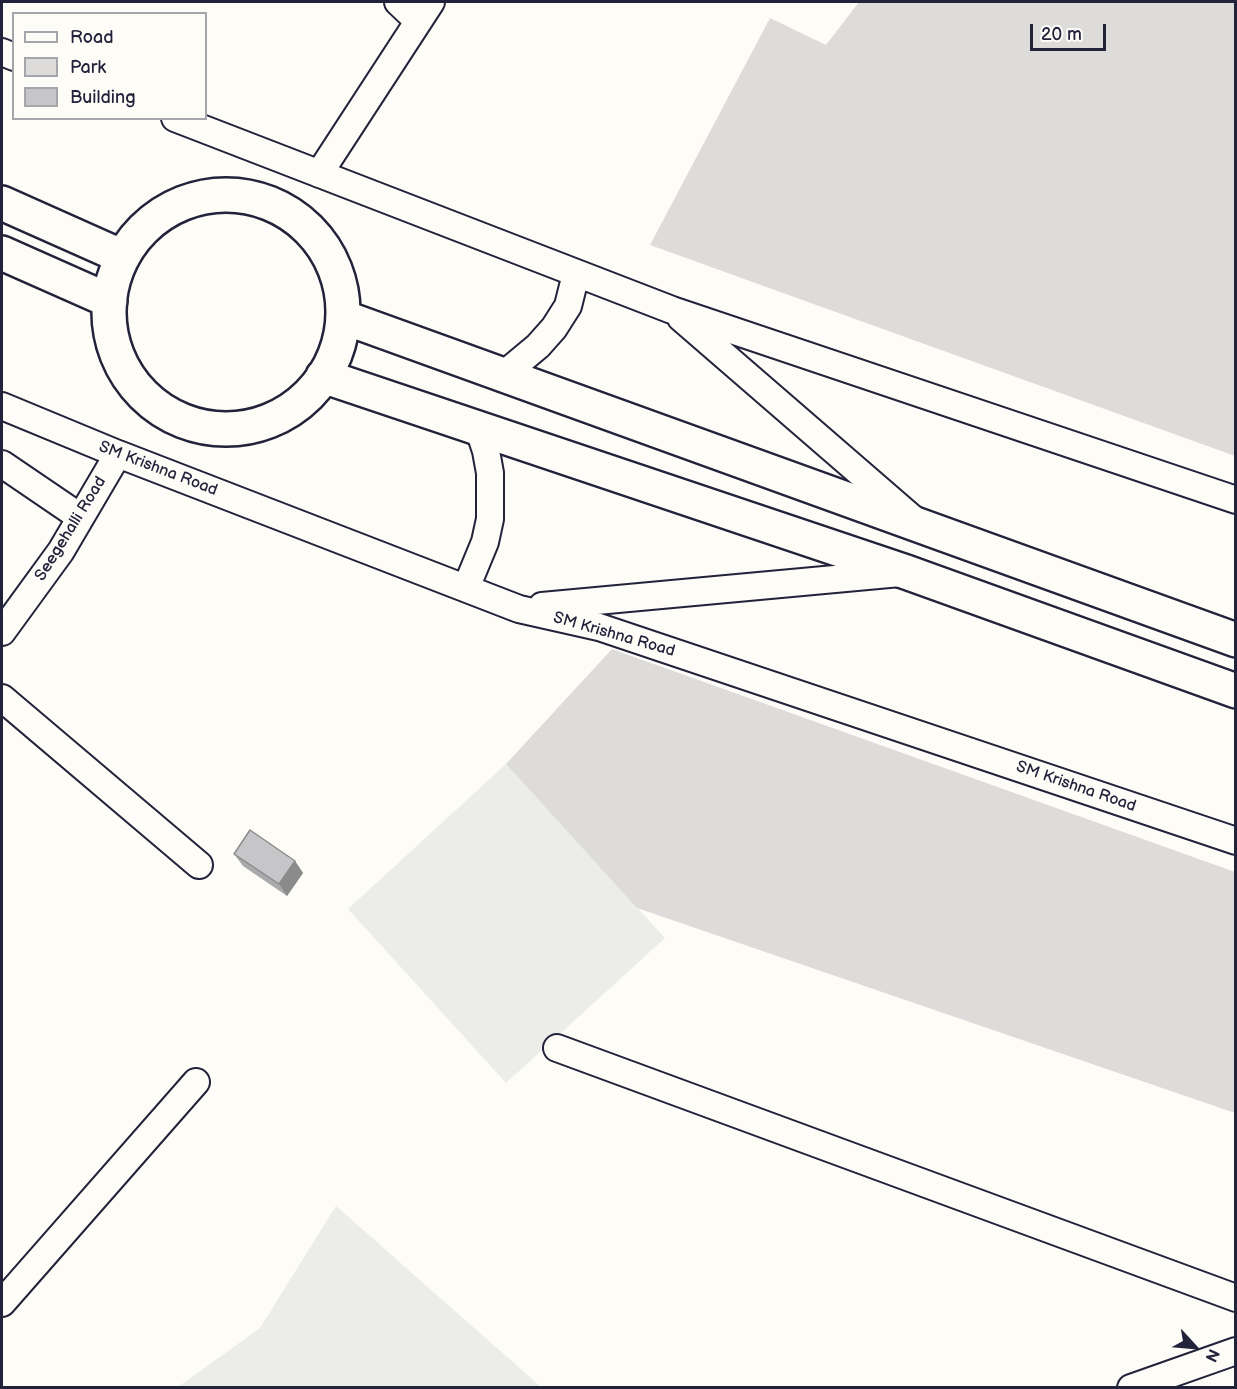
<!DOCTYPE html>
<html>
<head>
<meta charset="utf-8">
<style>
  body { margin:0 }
  #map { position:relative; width:1237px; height:1389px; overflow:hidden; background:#fdfcf7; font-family:"Balsamiq Sans",sans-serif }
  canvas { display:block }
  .frame { position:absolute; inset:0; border:3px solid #22223b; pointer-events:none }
  .legend { position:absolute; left:12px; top:12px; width:195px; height:108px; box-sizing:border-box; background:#fdfcf7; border:2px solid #a5a5ac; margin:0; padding:8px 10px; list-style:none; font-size:18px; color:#22223b }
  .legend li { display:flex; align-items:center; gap:12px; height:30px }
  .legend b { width:30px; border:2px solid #a5a5ac }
  .north { position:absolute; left:1165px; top:1317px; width:60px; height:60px; -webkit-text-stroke:4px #fdfcf7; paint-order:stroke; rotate:116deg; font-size:16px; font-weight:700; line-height:24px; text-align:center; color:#22223b }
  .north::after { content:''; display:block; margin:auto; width:21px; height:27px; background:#22223b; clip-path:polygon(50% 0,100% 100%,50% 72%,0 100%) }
  .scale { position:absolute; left:1030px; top:24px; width:76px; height:27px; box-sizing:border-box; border:3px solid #22223b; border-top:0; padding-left:8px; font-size:18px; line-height:21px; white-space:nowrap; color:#22223b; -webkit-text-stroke:4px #fdfcf7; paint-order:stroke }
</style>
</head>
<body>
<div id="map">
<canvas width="1237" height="1389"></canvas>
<div class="frame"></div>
<ul class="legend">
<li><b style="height:8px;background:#fdfcf7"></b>Road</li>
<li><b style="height:16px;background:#dddcdb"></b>Park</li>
<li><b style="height:16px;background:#c6c6c8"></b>Building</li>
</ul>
<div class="north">N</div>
<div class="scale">20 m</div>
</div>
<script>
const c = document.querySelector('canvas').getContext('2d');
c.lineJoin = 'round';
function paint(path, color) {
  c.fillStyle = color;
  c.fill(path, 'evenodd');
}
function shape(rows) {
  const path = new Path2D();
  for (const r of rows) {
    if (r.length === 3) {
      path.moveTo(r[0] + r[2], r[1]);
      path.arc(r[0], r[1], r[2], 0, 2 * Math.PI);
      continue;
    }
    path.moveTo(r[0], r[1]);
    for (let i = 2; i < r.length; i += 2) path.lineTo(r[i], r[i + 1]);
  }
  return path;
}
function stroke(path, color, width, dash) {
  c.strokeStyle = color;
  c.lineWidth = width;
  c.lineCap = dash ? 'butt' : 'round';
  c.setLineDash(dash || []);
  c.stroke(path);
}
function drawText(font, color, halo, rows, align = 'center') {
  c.font = font + ' "Balsamiq Sans",sans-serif';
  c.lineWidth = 5;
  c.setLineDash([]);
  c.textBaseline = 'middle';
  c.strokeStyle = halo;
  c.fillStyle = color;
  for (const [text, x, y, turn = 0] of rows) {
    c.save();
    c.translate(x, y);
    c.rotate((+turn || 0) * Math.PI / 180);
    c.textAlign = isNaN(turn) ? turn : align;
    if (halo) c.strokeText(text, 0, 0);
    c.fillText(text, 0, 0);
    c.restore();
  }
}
paint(shape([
  [506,764,665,938,506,1083,348,909],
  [336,1206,541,1387,178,1387,260,1328]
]), '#ecece9');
paint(shape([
  [859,2,1235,2,1235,456,650,245,770,18,826,45],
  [612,649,1235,872,1235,1113,637,908,506,764]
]), '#dddcdb');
const minor = shape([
  [398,2,418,21],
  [2,52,14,57],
  [175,118,672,310,1236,500],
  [319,174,431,2],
  [681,318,912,518],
  [502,376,538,346,554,328,568,306,576,274],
  [2,406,118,454,519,609,599,627,1236,841],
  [2,464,80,517],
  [466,588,485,542,490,519,490,473,486,451,479,430],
  [542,606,900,573],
  [2,632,61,551,118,454],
  [2,698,199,865],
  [557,1048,1236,1298],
  [2,1303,196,1082],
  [1131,1388,1236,1351]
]);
const highway = shape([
  [226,312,117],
  [2,203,123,257],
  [2,253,110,301],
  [343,317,1236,640],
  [323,376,906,572,1236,691]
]);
stroke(minor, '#22223b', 30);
stroke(highway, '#22223b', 38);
stroke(minor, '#fdfcf7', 26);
stroke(highway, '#fdfcf7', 33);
paint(shape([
  [234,854,295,861,303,873,287,896,243,866]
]), '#aaaaac');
paint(shape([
  [295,861,303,873,287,896,279,884]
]), '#8b8b8c');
const building = shape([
  [250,830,295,861,279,884,234,854,250,830]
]);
paint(building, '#c6c6c8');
stroke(building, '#8b8b8c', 1.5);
drawText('16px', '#22223b', '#fdfcf7', [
  ["SM Krishna Road",158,469,21],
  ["Seegehalli Road",71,529,-58],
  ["SM Krishna Road",614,635,16],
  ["SM Krishna Road",1076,787,19]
]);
</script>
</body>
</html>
